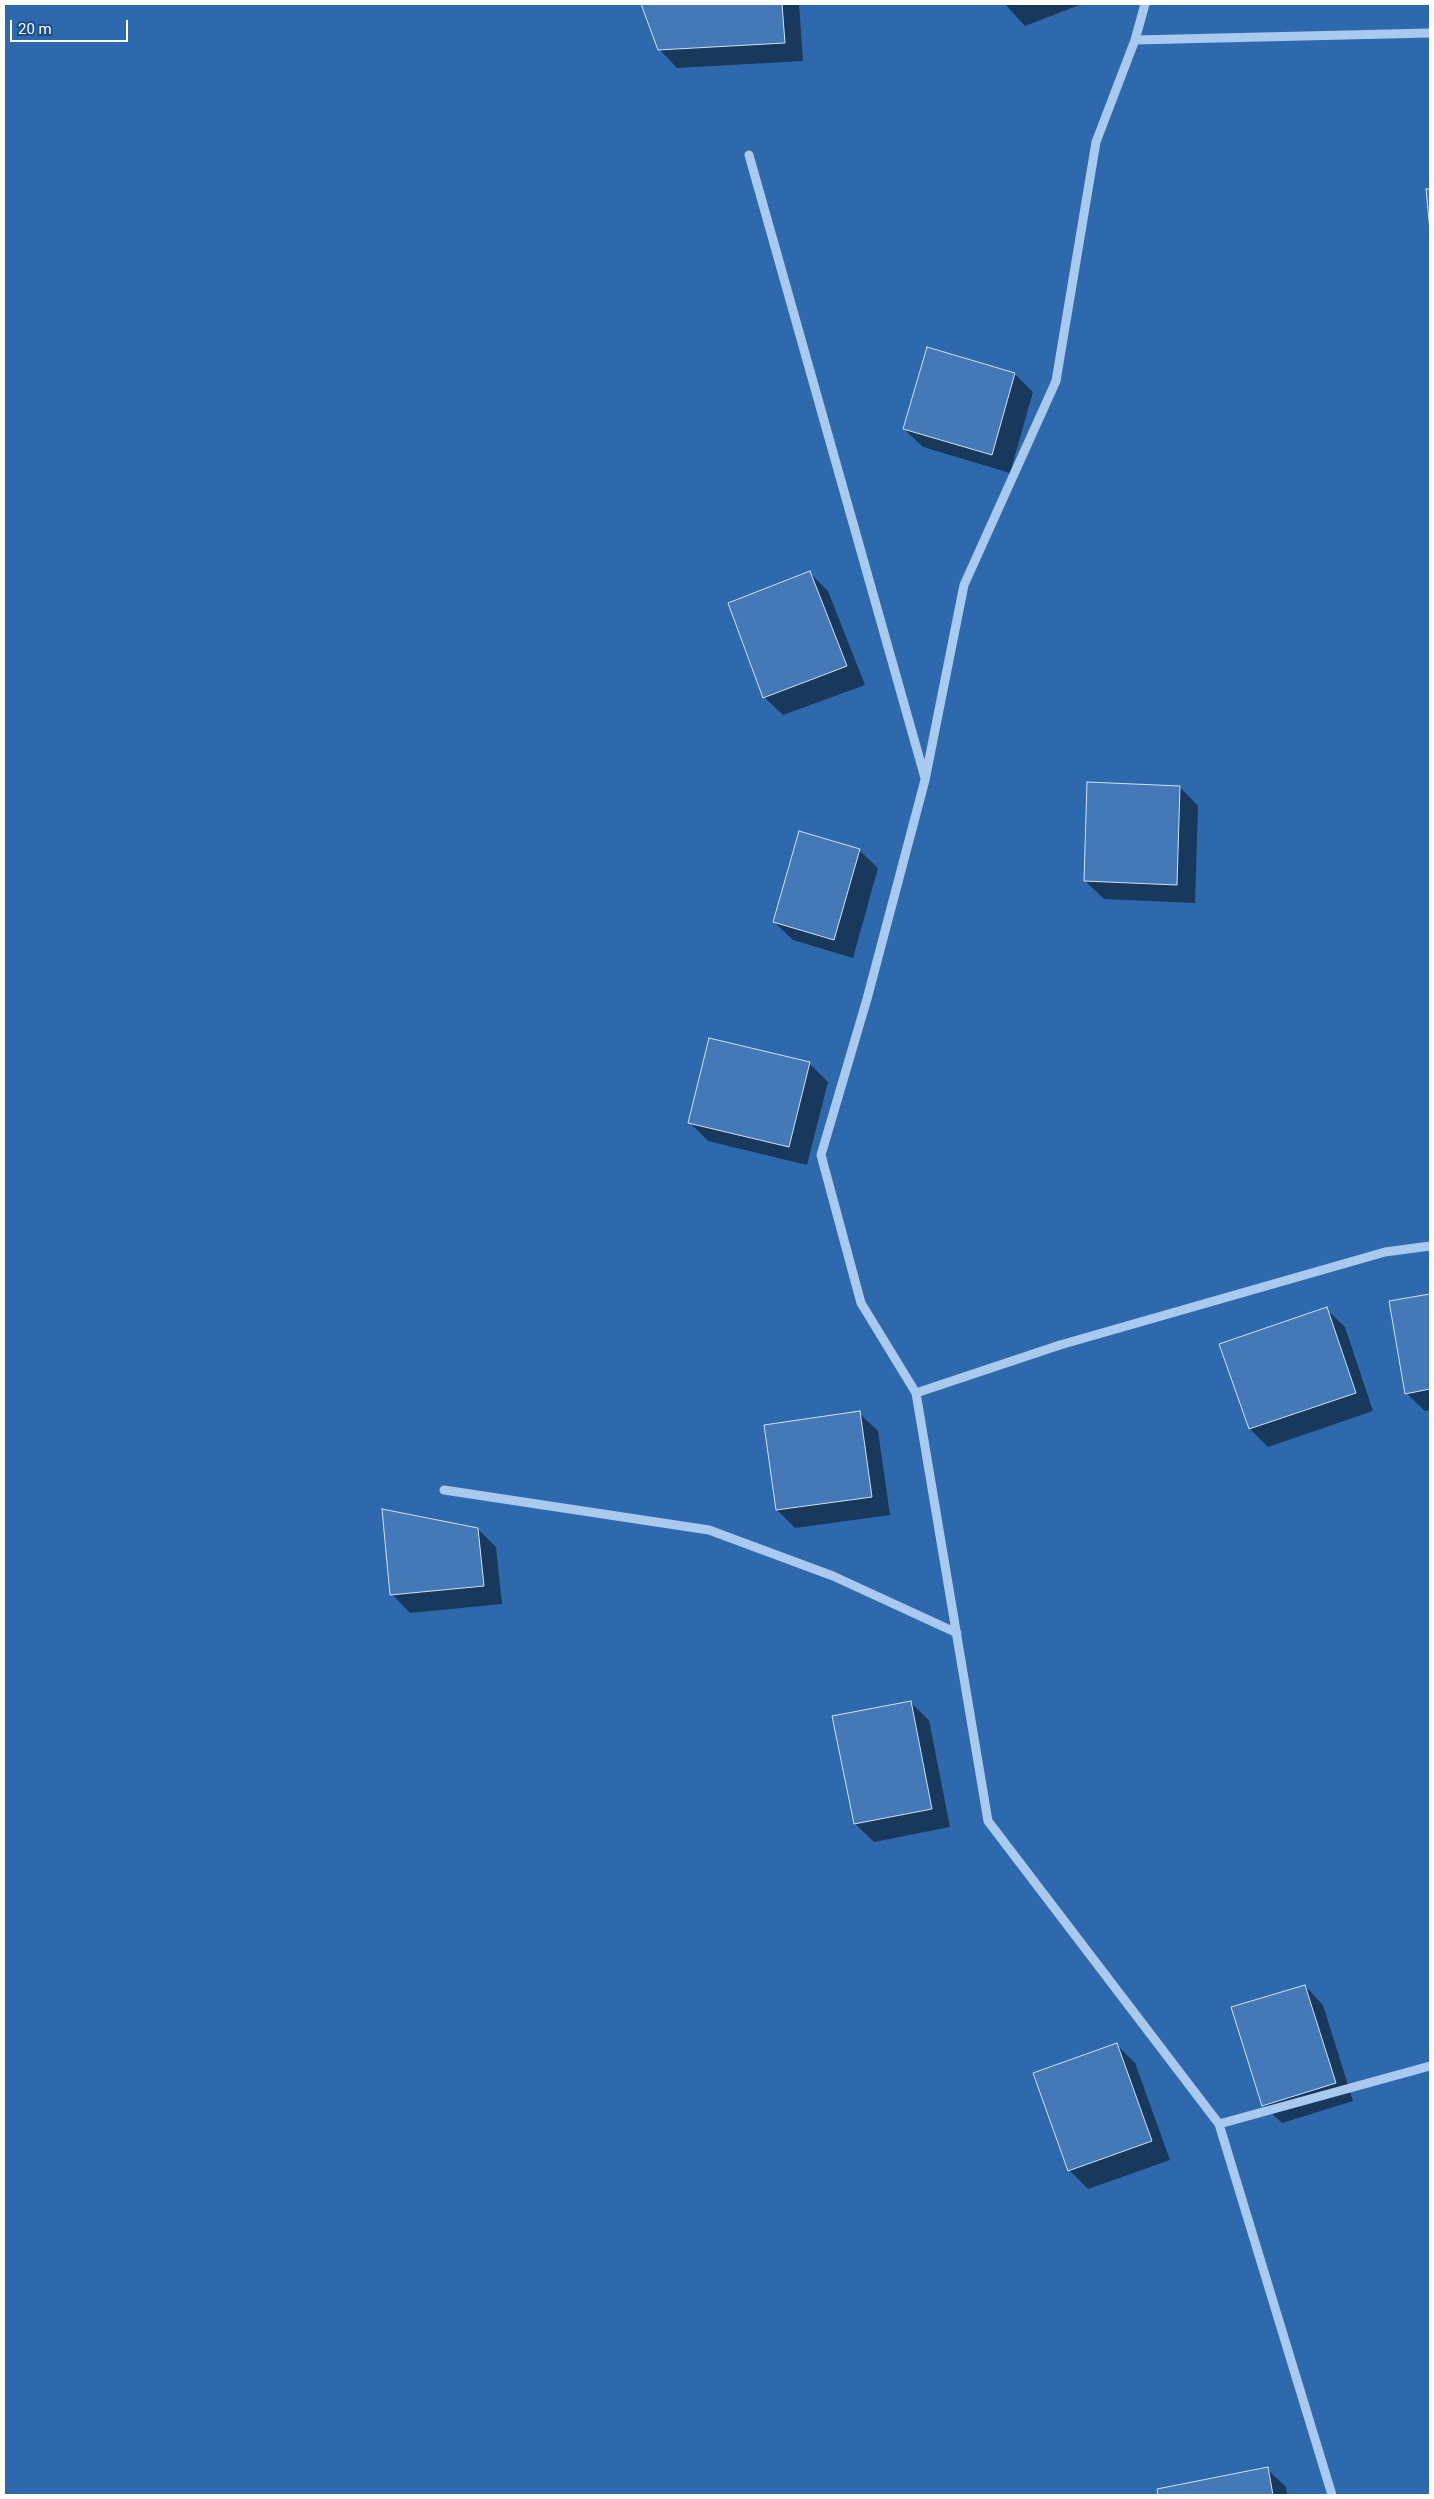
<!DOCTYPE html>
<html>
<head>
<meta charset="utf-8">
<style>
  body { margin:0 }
  #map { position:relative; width:1434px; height:2499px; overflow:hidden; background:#1b4f8f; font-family:Roboto,sans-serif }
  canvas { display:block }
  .frame { position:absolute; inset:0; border:5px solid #fff; pointer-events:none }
  .scale { position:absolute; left:10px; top:20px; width:118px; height:22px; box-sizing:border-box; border:2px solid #fff; border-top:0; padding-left:6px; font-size:15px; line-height:18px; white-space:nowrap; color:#fff; -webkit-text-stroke:4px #1b4f8f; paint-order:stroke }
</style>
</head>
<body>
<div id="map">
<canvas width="1434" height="2499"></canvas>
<div class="frame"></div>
<div class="scale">20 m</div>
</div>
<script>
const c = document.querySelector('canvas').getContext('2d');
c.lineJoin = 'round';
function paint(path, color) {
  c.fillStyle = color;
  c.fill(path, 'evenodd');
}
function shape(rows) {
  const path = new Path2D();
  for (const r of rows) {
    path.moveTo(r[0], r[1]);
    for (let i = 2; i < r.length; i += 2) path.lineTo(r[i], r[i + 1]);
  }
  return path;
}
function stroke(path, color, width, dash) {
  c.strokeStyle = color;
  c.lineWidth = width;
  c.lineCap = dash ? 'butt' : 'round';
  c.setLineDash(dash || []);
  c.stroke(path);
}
paint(shape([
  [4,4,1430,4,1430,2495,4,2495]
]), '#2e69ad');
paint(shape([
  [642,4,799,4,803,61,677,68,659,49],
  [1005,4,1082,4,1025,26],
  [1015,374,1033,392,1010,473,923,447,904,429],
  [810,573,828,591,865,685,783,715,764,697],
  [1180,787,1198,806,1195,903,1104,899,1085,881],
  [859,850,878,868,853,958,793,940,774,922],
  [809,1063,828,1082,807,1165,708,1141,689,1122],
  [1430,1295,1430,1410,1425,1411,1406,1393,1391,1302],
  [1326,1309,1345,1327,1373,1411,1268,1447,1250,1429],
  [859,1413,878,1431,890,1515,795,1528,777,1510],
  [478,1529,496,1547,502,1604,410,1613,392,1594],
  [910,1702,929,1720,950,1827,874,1842,855,1824,834,1717],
  [1305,1986,1323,2005,1353,2101,1282,2123,1263,2105],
  [1116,2044,1135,2063,1170,2160,1088,2189,1069,2170],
  [1267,2469,1286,2487,1287,2495,1159,2495,1158,2490]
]), '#0007');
const building = shape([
  [641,4,782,4,785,43,658,50,641,4],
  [1426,189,1430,189,1430,231,1426,189],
  [927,347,1015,373,992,455,903,429,927,347],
  [810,571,847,666,763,698,728,603,810,571],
  [1087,782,1180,786,1177,885,1084,881,1087,782],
  [799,831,860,849,834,940,773,922,799,831],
  [709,1038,810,1062,789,1147,688,1123,709,1038],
  [1430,1294,1430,1389,1405,1394,1389,1301,1430,1294],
  [1327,1307,1356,1393,1249,1429,1219,1344,1327,1307],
  [860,1411,872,1497,776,1510,764,1425,860,1411],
  [382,1509,478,1528,484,1586,390,1595,382,1509],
  [911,1701,932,1809,854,1824,832,1716,911,1701],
  [1305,1985,1336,2083,1262,2106,1231,2007,1305,1985],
  [1117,2043,1152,2141,1068,2171,1033,2073,1117,2043],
  [1268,2467,1273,2495,1158,2495,1157,2489,1268,2467]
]);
paint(building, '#4478b7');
stroke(building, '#cfe3fa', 1);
stroke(shape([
  [1145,4,1135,40,1096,142,1056,381,964,585,925,780,867,999,821,1155,861,1303,916,1393,988,1821,1219,2124,1332,2495],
  [1135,40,1430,33],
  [749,155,925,778],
  [916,1393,1060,1345,1385,1252,1430,1246],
  [444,1490,709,1530,833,1576,957,1633],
  [1219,2124,1430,2066]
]), '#a9c9ee', 9);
</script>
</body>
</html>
